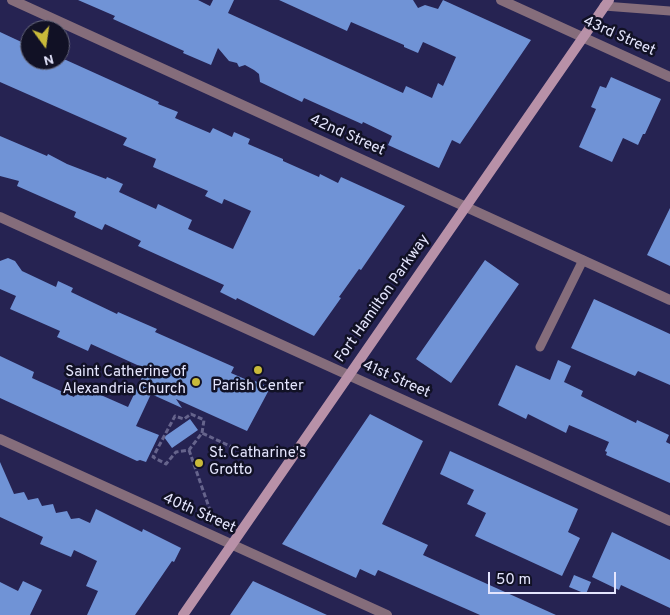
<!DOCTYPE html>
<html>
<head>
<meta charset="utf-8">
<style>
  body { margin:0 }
  #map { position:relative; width:670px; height:615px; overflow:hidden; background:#262352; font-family:Overpass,sans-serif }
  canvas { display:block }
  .north { position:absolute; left:20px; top:20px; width:50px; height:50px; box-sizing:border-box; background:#111125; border:1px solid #65667b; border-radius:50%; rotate:166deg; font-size:14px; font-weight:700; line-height:20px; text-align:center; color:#e4e5fd }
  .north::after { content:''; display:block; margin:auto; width:18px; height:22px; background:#c9ba3a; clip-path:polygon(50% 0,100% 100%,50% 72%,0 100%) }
  .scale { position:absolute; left:488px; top:572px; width:128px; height:22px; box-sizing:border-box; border:2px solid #e4e5fd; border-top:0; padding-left:6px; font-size:15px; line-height:18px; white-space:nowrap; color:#e4e5fd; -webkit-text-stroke:4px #111125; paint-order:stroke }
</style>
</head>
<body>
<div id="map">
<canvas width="670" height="615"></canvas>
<div class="north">N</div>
<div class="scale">50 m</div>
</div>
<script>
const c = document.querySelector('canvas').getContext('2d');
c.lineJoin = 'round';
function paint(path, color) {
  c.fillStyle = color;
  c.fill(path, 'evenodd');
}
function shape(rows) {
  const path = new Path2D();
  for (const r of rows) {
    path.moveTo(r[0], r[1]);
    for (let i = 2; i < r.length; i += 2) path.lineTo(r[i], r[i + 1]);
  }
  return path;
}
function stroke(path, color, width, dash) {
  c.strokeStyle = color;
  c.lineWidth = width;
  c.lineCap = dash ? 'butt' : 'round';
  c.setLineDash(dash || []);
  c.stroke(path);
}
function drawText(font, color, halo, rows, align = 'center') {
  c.font = font + ' Overpass,sans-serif';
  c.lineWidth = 5;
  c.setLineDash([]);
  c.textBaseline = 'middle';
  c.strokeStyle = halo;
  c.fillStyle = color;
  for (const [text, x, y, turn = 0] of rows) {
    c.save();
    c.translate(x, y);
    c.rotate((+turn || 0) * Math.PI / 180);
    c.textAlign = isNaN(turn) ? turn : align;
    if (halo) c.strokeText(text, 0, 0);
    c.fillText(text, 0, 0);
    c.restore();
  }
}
paint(shape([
  [78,0,198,0,210,6,213,0,234,0,228,13,403,93,406,86,432,98,438,83,443,86,456,57,423,42,418,53,404,47,404,45,351,22,347,31,279,0,413,0,418,8,425,5,438,9,443,0,531,40,460,144,452,140,439,168,388,145,392,136,363,122,362,124,304,98,302,102,260,82,259,74,254,70,245,65,239,67,237,63,229,61,218,48,211,65,183,53,184,51,113,19,115,16],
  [0,32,30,46,30,60,66,60,159,102,158,104,178,112,175,118,210,133,213,128,232,137,234,132,250,139,248,144,283,159,283,161,319,177,320,174,338,183,341,177,405,206,361,270,359,269,339,297,341,298,314,336,237,298,236,300,220,292,224,285,138,246,141,241,105,224,102,230,74,217,76,212,17,186,19,181,0,176,0,136,47,156,48,154,67,164,106,179,107,177,123,184,119,192,156,209,158,204,192,220,188,229,233,249,251,211,224,199,222,204,205,196,208,191,153,167,156,159,123,145,127,138,0,82],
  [611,77,661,99,645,134,643,134,638,145,623,138,612,162,579,147,596,109,591,107,600,86,606,88],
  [670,208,670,266,647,255],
  [8,258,15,261,22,271,56,287,58,281,73,288,71,292,117,314,118,312,157,329,155,332,234,367,231,373,254,383,255,381,270,388,247,431,176,399,182,408,151,394,136,426,159,435,146,462,140,460,137,461,0,398,0,356,34,372,32,378,74,397,78,389,93,396,94,392,128,407,146,369,91,344,88,351,57,337,60,331,10,309,16,296,0,289,0,261],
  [485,260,519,284,451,383,416,359],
  [594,299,670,334,670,385,638,371,635,376,571,348],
  [558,360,571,366,564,382,583,391,581,396,636,423,637,420,669,435,666,442,670,444,670,483,606,455,607,452,605,451,609,442,569,425,566,433,528,414,526,419,498,405,516,365,550,380],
  [370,414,423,441,382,524,428,545,423,555,556,615,480,615,378,570,375,576,360,569,356,578,282,544],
  [190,419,198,430,172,448,164,437],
  [450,451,578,509,568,532,580,538,562,576,475,536,486,513,467,504,474,490,440,474],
  [0,462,14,494,24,492,28,500,38,498,42,506,53,504,56,513,67,511,71,519,79,518,90,523,96,509,142,532,143,529,181,548,174,562,172,561,135,615,87,615,98,591,86,586,97,561,74,550,71,557,40,544,43,537,0,517],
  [612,532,670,560,670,608,621,585,619,590,592,577],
  [574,575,591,582,586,594,569,587],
  [23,581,42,590,30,615,0,615,0,582,18,591],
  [253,581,327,615,230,615]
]), '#7093d6');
stroke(shape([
  [202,433,204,420,191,414,184,419,175,416,153,457,166,464,176,452,189,450,202,433,234,448],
  [189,450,212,516]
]), '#66648c', 3, [5, 2.5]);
stroke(shape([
  [604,6,670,11],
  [540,347,583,260]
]), '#856d7b', 9);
stroke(shape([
  [12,0,670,300],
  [501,0,670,77],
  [0,217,670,521],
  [0,439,387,615]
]), '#856d7b', 10);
stroke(shape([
  [183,615,609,0]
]), '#b891a8', 10);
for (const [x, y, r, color] of [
  [258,370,5,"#c9ba3a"],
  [196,382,5,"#c9ba3a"],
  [199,463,5,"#c9ba3a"]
]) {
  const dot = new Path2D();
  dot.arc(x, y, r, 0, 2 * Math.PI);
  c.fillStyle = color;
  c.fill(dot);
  stroke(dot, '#111125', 2);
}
drawText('15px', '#e4e5fd', '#111125', [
  ["43rd Street",619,37,24],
  ["42nd Street",347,136,24],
  ["Fort Hamilton Parkway",383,299,-55],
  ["41st Street",396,380,24],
  ["40th Street",199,514,24]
]);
drawText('15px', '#e4e5fd', '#111125', [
  ["Saint Catherine of",186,373],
  ["Alexandria Church",186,390],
  ["Parish Center",258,387,"center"],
  ["St. Catharine's",209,454,"left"],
  ["Grotto",209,471,"left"]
], 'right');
</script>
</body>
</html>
